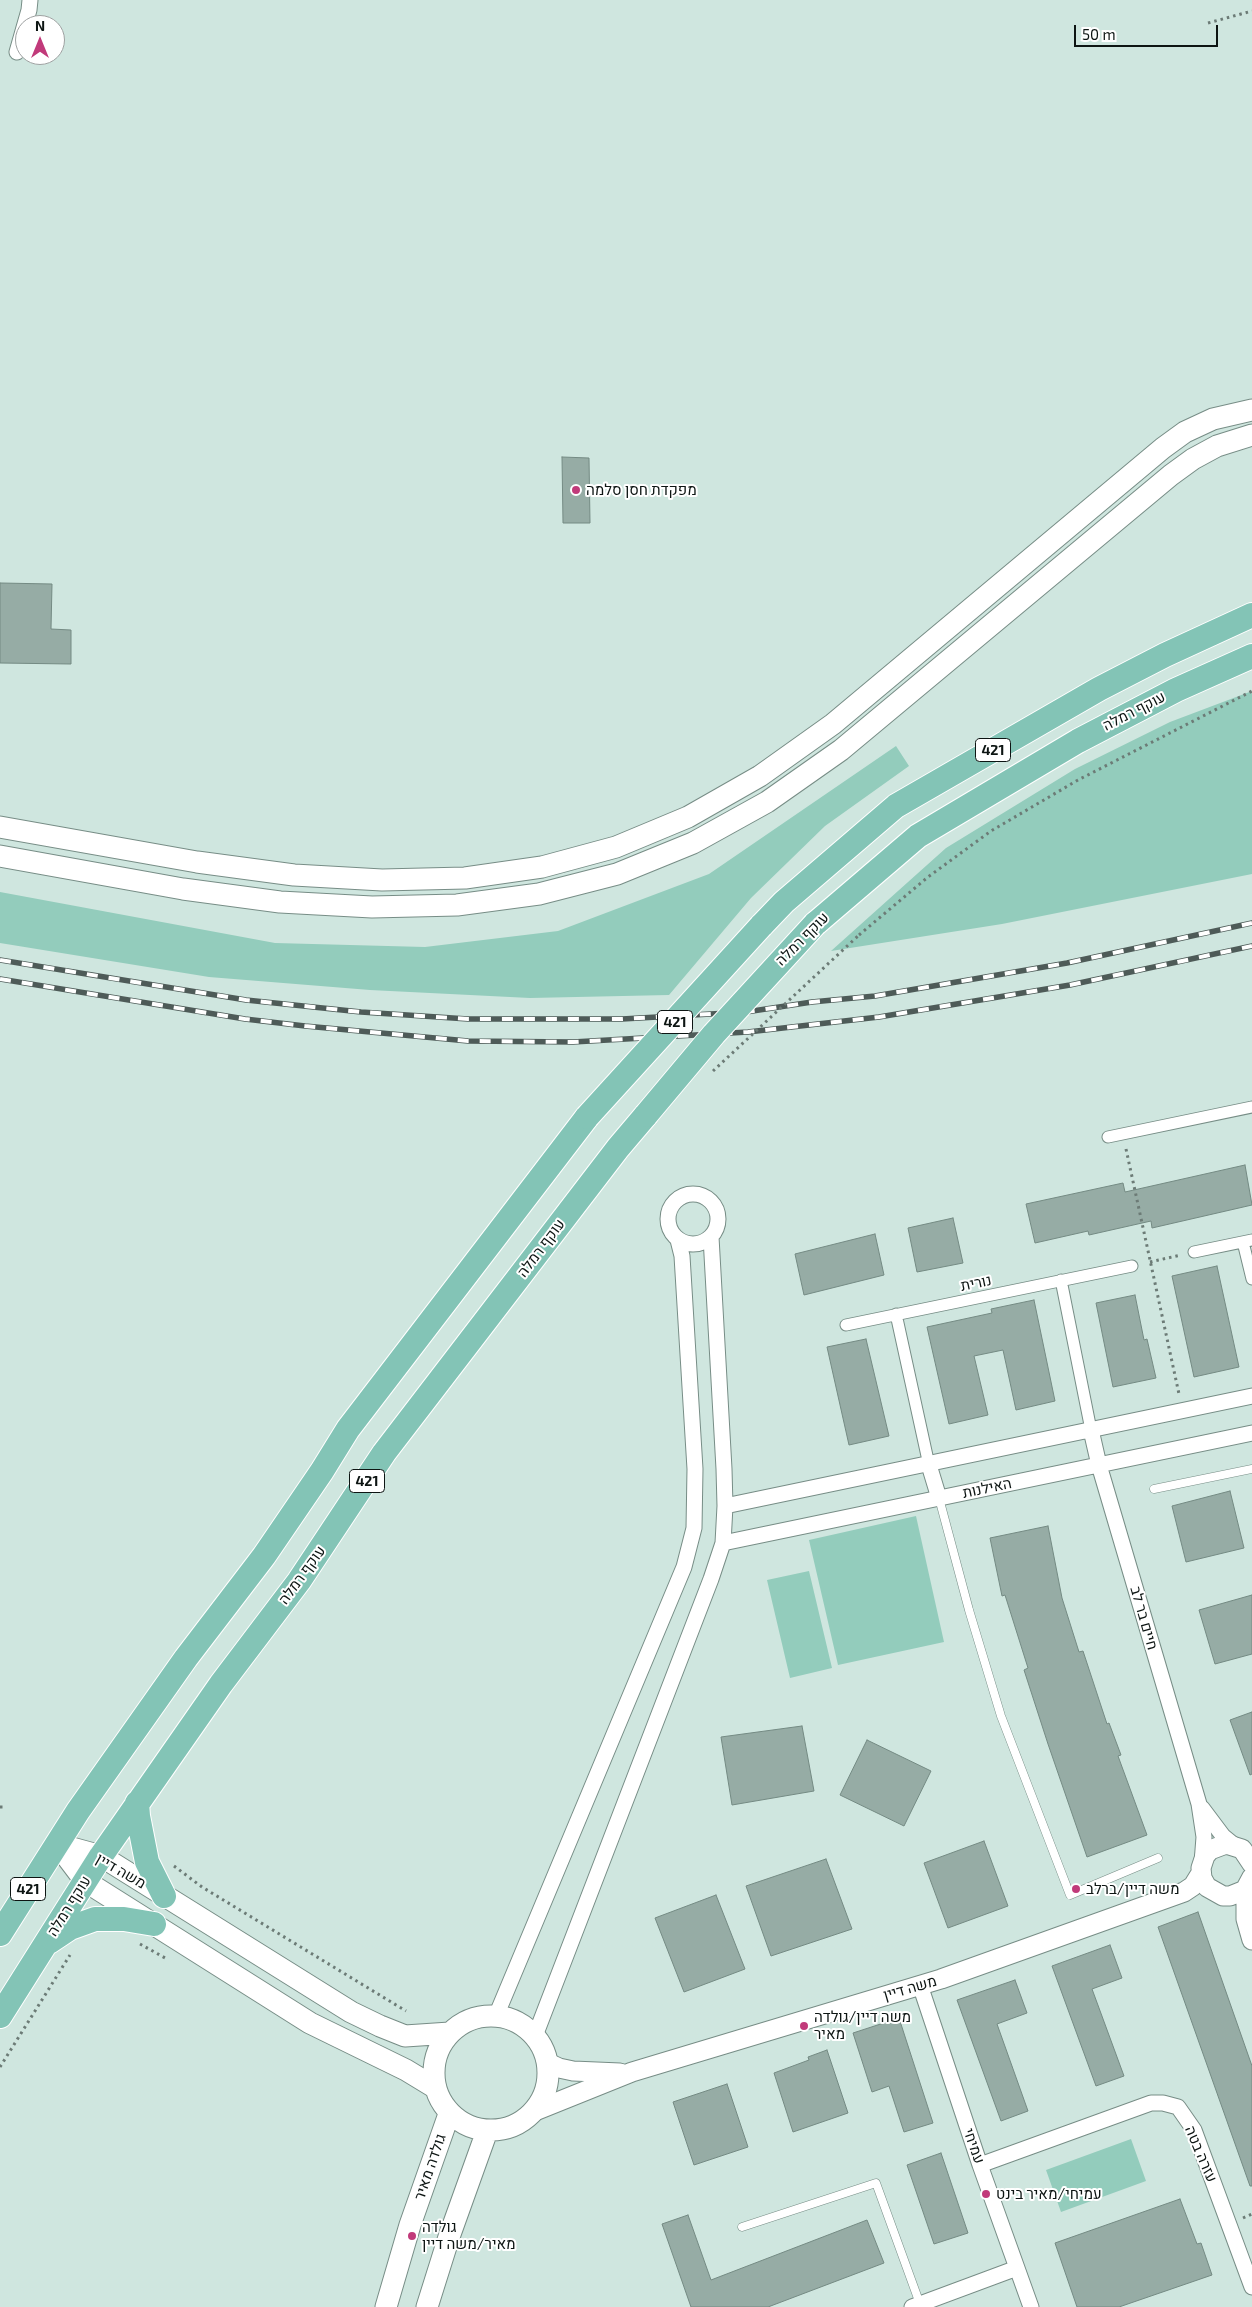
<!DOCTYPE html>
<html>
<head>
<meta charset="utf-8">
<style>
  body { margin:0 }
  #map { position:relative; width:1252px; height:2307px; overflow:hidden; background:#cfe6df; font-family:"Exo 2",sans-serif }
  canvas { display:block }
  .north { position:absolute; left:15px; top:15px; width:50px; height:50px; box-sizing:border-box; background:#fff; border:1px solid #9ea1a1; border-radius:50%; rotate:0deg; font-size:14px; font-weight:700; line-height:20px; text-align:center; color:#0d1513 }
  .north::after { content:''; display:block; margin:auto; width:18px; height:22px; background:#c13a7a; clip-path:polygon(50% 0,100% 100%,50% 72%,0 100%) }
  .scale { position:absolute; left:1074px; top:25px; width:144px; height:22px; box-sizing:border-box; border:2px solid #0d1513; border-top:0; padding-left:6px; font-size:15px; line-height:18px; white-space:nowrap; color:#0d1513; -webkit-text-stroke:4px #fff; paint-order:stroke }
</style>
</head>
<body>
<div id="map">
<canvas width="1252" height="2307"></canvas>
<div class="north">N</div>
<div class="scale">50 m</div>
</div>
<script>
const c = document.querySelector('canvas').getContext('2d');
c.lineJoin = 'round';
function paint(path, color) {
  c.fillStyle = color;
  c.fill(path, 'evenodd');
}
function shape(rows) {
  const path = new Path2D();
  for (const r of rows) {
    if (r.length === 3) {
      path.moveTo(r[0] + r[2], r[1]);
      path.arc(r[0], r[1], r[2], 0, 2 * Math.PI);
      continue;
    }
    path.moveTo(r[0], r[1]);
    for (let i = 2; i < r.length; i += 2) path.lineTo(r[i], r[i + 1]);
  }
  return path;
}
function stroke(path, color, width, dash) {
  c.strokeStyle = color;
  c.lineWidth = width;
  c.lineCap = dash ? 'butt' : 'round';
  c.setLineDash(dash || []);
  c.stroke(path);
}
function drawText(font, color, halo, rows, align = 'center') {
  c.font = font + ' "Exo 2",Heebo,sans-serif';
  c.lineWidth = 4;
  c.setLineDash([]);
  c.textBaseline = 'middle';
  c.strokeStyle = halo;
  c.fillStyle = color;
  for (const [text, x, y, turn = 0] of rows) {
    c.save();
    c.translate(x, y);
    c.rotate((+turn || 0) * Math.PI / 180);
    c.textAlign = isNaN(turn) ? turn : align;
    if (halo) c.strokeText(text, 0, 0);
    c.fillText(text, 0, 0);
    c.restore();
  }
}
paint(shape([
  [1252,691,1252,874,1002,924,831,951,946,848,1075,769,1170,722],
  [896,746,909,766,825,826,751,898,669,995,530,998,370,990,209,977,0,943,0,892,275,943,425,947,558,931,709,874],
  [916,1516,944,1642,838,1665,809,1540],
  [809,1571,832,1668,790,1678,767,1580],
  [1131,2139,1146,2181,1061,2212,1046,2170]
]), '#93ccbc');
const building = shape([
  [562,457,589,458,590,523,563,523,562,457],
  [0,583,52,584,51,629,71,630,71,664,0,663,0,583],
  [1245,1165,1252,1205,1152,1228,1151,1221,1089,1235,1088,1231,1035,1243,1026,1204,1123,1183,1125,1192,1245,1165],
  [953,1218,963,1263,917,1272,908,1228,953,1218],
  [875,1234,884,1275,804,1295,795,1254,875,1234],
  [1217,1266,1239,1367,1194,1377,1172,1276,1217,1266],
  [1135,1295,1144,1340,1147,1339,1156,1378,1113,1387,1096,1303,1135,1295],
  [1034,1300,1055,1401,1016,1410,1003,1350,974,1356,988,1415,949,1424,927,1327,992,1313,991,1309,1034,1300],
  [866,1339,889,1436,849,1445,827,1347,866,1339],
  [1230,1491,1244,1548,1186,1562,1172,1506,1230,1491],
  [1048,1526,1062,1598,1079,1652,1083,1651,1107,1724,1109,1723,1121,1755,1118,1756,1147,1835,1087,1857,1048,1744,1024,1670,1028,1668,1005,1595,1002,1596,990,1538,1048,1526],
  [1252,1595,1252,1654,1215,1664,1199,1610,1252,1595],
  [1252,1712,1252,1774,1250,1775,1230,1720,1252,1712],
  [802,1726,814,1791,732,1805,721,1737,802,1726],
  [867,1740,931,1771,904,1826,840,1795,867,1740],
  [984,1841,1008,1906,948,1928,924,1863,984,1841],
  [826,1859,852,1929,771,1956,746,1886,826,1859],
  [716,1895,745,1969,684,1992,655,1918,716,1895],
  [1198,1912,1252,2066,1252,2186,1250,2186,1158,1927,1198,1912],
  [1110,1945,1122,1978,1092,1989,1124,2076,1096,2086,1052,1966,1110,1945],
  [1015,1980,1027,2013,997,2024,1028,2111,1001,2121,957,2000,1015,1980],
  [899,2018,933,2123,904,2132,889,2086,872,2092,853,2033,899,2018],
  [827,2050,848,2113,793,2132,774,2073,809,2060,808,2057,827,2050],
  [727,2084,748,2147,694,2165,673,2102,727,2084],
  [941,2153,968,2233,934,2244,907,2165,941,2153],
  [1180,2199,1197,2244,1201,2243,1212,2275,1119,2307,1077,2307,1055,2243,1180,2199],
  [688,2215,711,2280,867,2220,884,2263,768,2307,691,2307,662,2224,688,2215]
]);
paint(building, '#96aca5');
stroke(building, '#748a83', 1);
const service = shape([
  [1154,1489,1252,1469],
  [939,1498,969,1610,1001,1716,1070,1895,1158,1858],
  [742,2227,876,2183,920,2304]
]);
const pedestrian = shape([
  [1108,1137,1252,1107],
  [1243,1242,1252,1279],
  [1194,1252,1252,1240],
  [1061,1280,1091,1430],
  [896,1314,929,1465],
  [846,1325,1132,1266]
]);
const minor = shape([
  [17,52,29,10,30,0],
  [693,1219,25],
  [1091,1430,1099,1465,1199,1804,1204,1837,1202,1863],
  [929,1465,939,1498],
  [725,1506,1252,1396],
  [723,1543,1252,1433],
  [1202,1808,1223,1836,1234,1845],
  [920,1985,980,2165,1031,2307],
  [496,2016,684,1567,694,1528,695,1469,682,1256,678,1240],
  [535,2036,711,1579,723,1543,725,1506,724,1469,711,1237],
  [980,2165,1151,2103,1163,2103,1178,2107,1194,2130,1252,2287],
  [912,2307,1017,2268]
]);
const tertiary = shape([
  [1252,1864,1242,1849,1226,1844,1210,1850,1205,1856,1201,1868,1202,1878,1207,1887,1223,1896,1230,1896,1245,1890,1252,1877],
  [1251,1880,1246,1901,1246,1919,1252,1940],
  [548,2063,559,2068,573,2071,620,2073],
  [535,2111,632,2072,941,1979,1184,1892,1193,1886,1201,1873]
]);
const secondary = shape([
  [0,827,197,862,294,875,382,880,465,878,542,867,616,847,688,817,760,776,833,724,1163,448,1185,432,1213,419,1252,410],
  [0,856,183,889,280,902,372,907,457,905,539,894,617,874,693,843,767,802,841,750,1171,475,1193,459,1217,446,1252,435],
  [57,1844,85,1881,310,2023,406,2070,434,2087],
  [57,1844,101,1856,351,2012,380,2026,405,2036,450,2033],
  [491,2073,57],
  [386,2307,410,2225,449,2114],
  [427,2307,449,2237,487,2131]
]);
const primary = shape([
  [815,924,918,836,1078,741,1176,690,1252,656],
  [761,926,784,902,896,806,1099,689,1165,655,1252,615],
  [137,1803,138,1816,147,1862,164,1896],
  [0,1934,78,1811,186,1658,264,1556,322,1471,348,1429,587,1117],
  [49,1942,70,1928,95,1919,124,1919,154,1924],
  [0,2016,101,1856,221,1684,299,1581,384,1453,618,1148,646,1115]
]);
stroke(service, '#778d86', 9);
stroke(pedestrian, '#778d86', 13);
stroke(minor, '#778d86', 17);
stroke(tertiary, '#778d86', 21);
stroke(secondary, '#778d86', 23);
stroke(primary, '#fff', 26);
stroke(shape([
  [1208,23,1252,11],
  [859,935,928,877,991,831,1078,780,1252,691],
  [1126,1149,1179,1394],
  [1150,1262,1181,1255],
  [0,1807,3,1807],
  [174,1866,202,1887,406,2011],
  [140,1944,167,1959],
  [0,2067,70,1955],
  [1243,2218,1252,2214]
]), '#6c7b76', 3, [2.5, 4]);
stroke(service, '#fff', 8);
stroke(pedestrian, '#fff', 11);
stroke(minor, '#fff', 15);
stroke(tertiary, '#fff', 19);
stroke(secondary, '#fff', 21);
stroke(primary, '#83c4b6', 24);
const rail = shape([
  [0,960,246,1000,361,1012,468,1019,622,1019,746,1012,812,1002,875,996,1067,963,1252,923],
  [0,979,245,1019,305,1026,468,1041,573,1042,748,1032,879,1017,1070,985,1252,946]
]);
stroke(rail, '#4e5b58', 5.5);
stroke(rail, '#fff', 4, [11]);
const primaryBridge = shape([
  [646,1115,714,1034,815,924],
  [587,1117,761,926]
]);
stroke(primaryBridge, '#fff', 26, []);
stroke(shape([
  [713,1071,859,935]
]), '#6c7b76', 3, [2.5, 4]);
stroke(primaryBridge, '#83c4b6', 24);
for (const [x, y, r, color] of [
  [576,490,5,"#c13a7a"],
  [1076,1889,5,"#c13a7a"],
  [804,2026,5,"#c13a7a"],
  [986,2194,5,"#c13a7a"],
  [412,2236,5,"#c13a7a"]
]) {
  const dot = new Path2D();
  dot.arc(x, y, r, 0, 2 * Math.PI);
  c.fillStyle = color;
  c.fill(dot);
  stroke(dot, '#fff', 2);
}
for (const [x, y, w] of [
  [993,750,35],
  [675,1022,35],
  [367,1481,35],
  [28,1889,35]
]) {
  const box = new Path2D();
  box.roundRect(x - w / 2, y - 11.5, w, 23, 4);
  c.fillStyle = '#fff';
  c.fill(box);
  stroke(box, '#0d1513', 1);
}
drawText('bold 14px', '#0d1513', null, [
  ["421",993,750],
  ["421",675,1022],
  ["421",367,1481],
  ["421",28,1889]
]);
drawText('15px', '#0d1513', '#fff', [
  ["מפקדת חסן סלמה",586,490],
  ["משה דיין/ברלב",1086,1889],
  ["משה דיין/גולדה",814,2017],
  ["מאיר",814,2034],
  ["עמיחי/מאיר בינט",996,2194],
  ["גולדה",422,2227],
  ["מאיר/משה דיין",422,2244]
], 'left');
drawText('15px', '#0d1513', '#fff', [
  ["עוקף רמלה",1134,711,-27],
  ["עוקף רמלה",802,939,-45],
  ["עוקף רמלה",541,1248,-53],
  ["נורית",976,1283,-12],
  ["האילנות",987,1488,-12],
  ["עוקף רמלה",302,1575,-54],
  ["חיים בר לב",1144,1618,74],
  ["משה דיין",121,1871,30],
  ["עוקף רמלה",69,1906,-58],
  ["משה דיין",910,1988,-16],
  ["עמיחי",974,2146,71],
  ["עזרה בטה",1201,2154,67],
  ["גולדה מאיר",430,2167,-71]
]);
</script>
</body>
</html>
